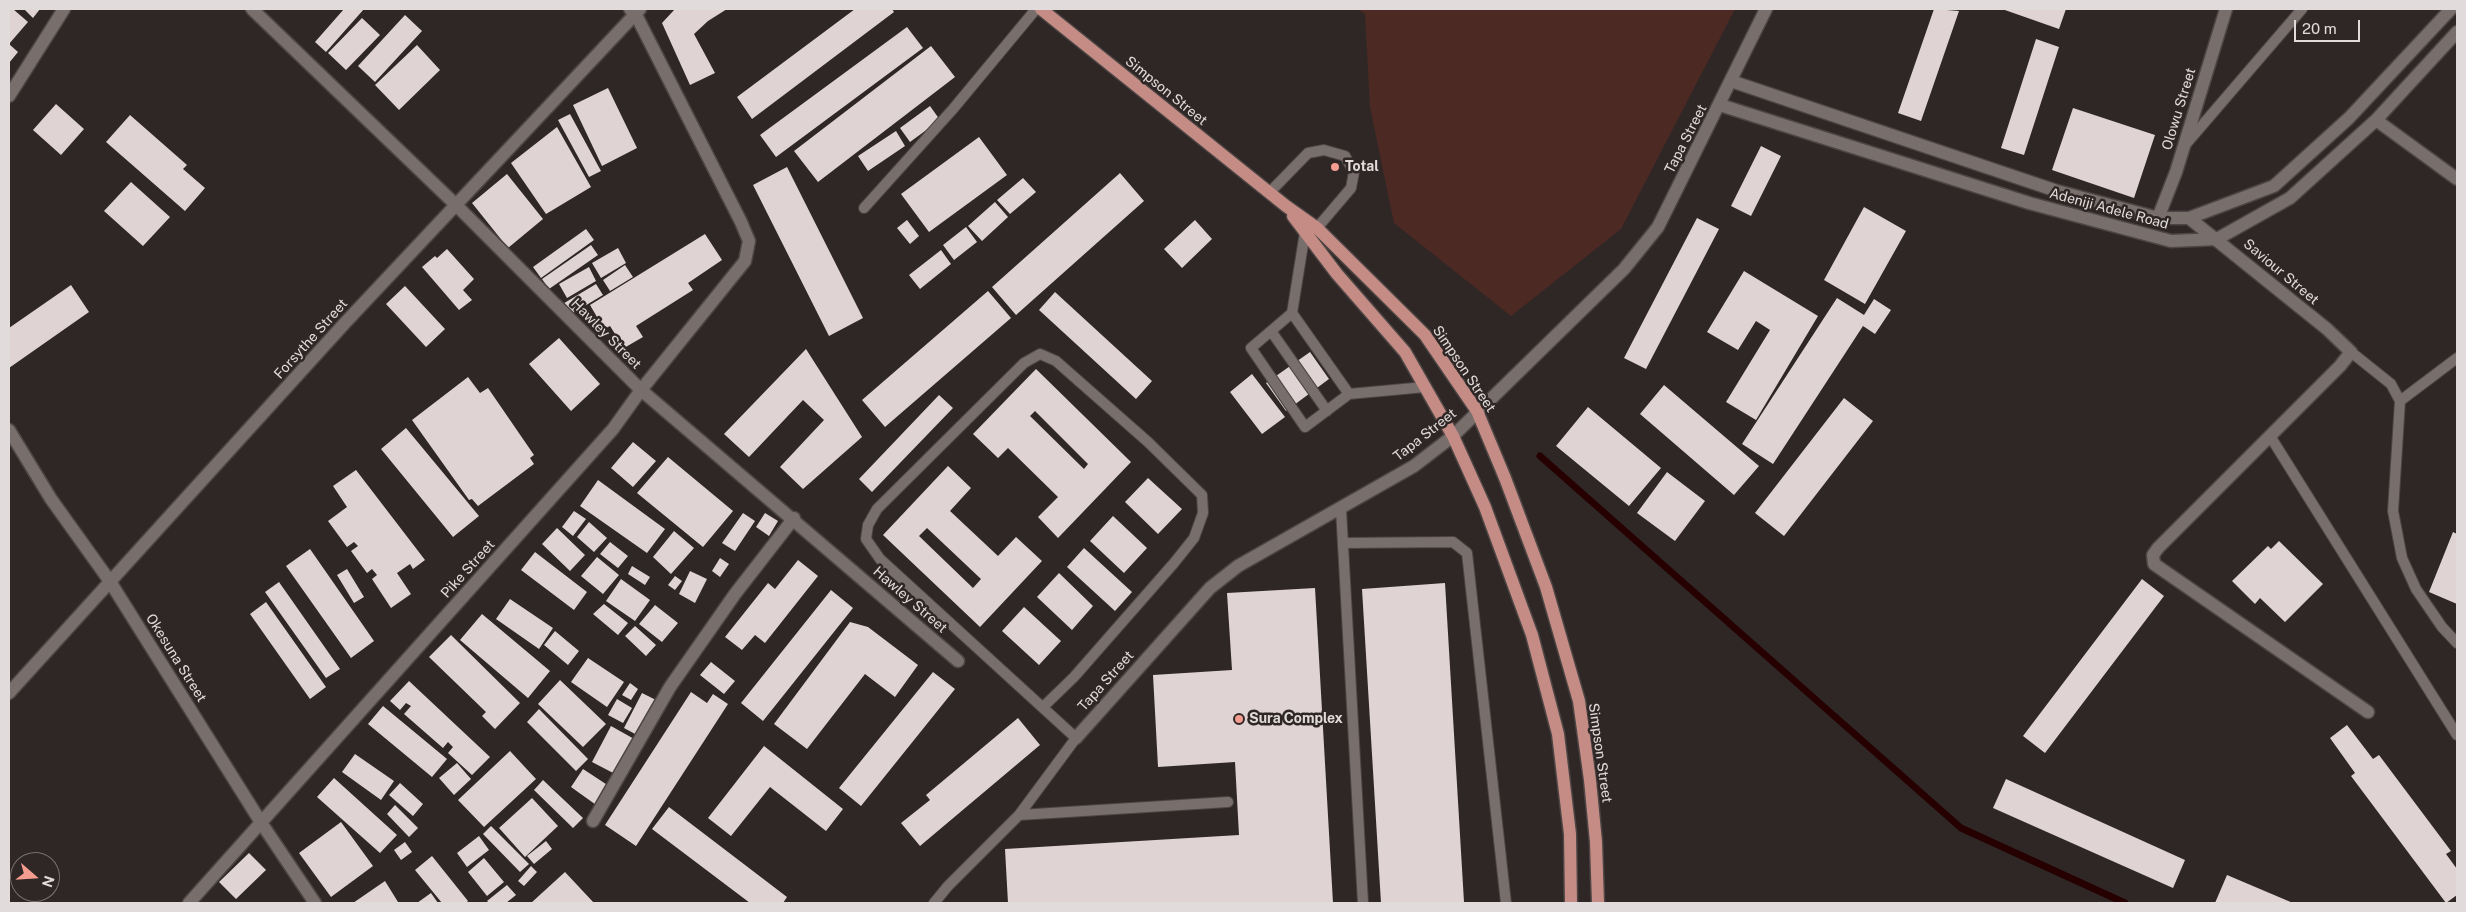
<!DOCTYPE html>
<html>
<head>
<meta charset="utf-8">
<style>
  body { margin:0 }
  #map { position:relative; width:2466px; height:912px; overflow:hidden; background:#2f2726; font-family:"Public Sans",sans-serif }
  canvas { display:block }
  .frame { position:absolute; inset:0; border:10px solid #e1dcdb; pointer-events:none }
  .north { position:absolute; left:10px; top:852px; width:50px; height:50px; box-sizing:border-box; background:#2f2726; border:1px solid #766f6e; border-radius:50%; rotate:109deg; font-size:14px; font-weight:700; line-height:20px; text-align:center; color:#e1dcdb }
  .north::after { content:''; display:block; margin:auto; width:18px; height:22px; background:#f59c90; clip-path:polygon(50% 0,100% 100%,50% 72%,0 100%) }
  .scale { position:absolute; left:2294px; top:20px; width:66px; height:22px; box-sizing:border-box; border:2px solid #e1dcdb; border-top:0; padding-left:6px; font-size:15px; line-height:18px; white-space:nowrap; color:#e1dcdb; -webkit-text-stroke:4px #2f2726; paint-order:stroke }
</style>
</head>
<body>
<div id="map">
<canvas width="2466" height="912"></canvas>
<div class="frame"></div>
<div class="north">N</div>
<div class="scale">20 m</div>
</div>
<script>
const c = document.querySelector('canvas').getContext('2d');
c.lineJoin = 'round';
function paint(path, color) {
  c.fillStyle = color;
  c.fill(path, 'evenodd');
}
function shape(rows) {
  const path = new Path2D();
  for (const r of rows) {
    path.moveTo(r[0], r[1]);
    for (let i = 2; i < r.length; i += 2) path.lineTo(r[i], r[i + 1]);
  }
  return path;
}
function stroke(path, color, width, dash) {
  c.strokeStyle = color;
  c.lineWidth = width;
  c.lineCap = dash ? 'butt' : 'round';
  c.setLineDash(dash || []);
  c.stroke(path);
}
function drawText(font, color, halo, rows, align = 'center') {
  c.font = font + ' "Public Sans",sans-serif';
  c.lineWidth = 5;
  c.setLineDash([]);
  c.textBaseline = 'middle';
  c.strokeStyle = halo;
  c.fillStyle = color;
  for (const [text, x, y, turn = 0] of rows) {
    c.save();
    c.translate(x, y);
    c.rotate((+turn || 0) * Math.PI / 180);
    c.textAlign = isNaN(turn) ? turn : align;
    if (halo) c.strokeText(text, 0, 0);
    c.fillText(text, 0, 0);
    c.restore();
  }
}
paint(shape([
  [1358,9,1735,9,1621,229,1511,316,1394,223,1370,107,1365,14]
]), '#4d2924');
stroke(shape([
  [1540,456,1961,828,2125,903]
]), '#260000', 7);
paint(shape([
  [9,9,13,9,28,22,9,44,18,52,9,63],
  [24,9,40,9,33,18],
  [344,9,364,9,326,52,315,42],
  [675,9,727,9,708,21,694,34,715,73,690,85,662,23],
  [855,9,892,9,894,12,752,119,737,97],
  [1934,9,1959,11,1921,121,1898,113],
  [2002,9,2066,9,2059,29],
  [405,15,422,31,375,82,358,66],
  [362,18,380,35,346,70,328,53],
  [907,27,923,48,776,157,760,135],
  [2036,39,2059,47,2024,155,2001,148],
  [417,45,440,70,399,110,375,85],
  [931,46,955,77,818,182,794,151],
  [608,88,637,148,602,166,573,105],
  [56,104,84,129,61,155,33,130],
  [930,106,940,120,910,142,900,128],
  [2073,108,2155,135,2134,198,2052,170],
  [570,114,601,171,589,177,558,120],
  [130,115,187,165,183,169,205,188,185,211,106,142],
  [557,127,591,187,546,214,511,163],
  [896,131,905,146,868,171,858,156],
  [979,137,1007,175,929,232,901,194],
  [1761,146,1781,156,1751,216,1731,206],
  [787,167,863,318,829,336,753,185],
  [1120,173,1144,201,1016,315,992,287],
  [507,174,543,219,508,248,472,203],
  [1023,178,1036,192,1010,214,997,200],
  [131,182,170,217,143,246,104,211],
  [995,202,1008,217,982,241,968,226],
  [1864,207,1906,231,1865,304,1824,280],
  [1697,218,1719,229,1646,369,1624,358],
  [907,220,919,236,910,244,897,228],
  [1195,220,1212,239,1182,268,1164,249],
  [966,227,977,242,954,260,943,245],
  [586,229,594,240,541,278,533,267],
  [705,234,722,260,688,283,693,290,636,326,643,337,624,348,610,326,604,329,590,305],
  [591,245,598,255,549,289,542,279],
  [618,248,626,263,601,278,592,263],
  [447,249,474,279,463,290,472,300,459,310,422,267,435,256,437,258],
  [941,250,951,264,920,289,909,275],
  [625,265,633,277,610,291,603,280],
  [589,267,596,281,567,298,559,284],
  [1744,271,1818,316,1756,420,1726,402,1770,330,1756,321,1738,350,1707,332],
  [596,284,603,295,568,316,561,305],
  [71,285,89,312,9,368,9,328],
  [405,286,445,329,426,347,386,304],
  [988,291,1011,318,885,427,862,400],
  [1055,292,1152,381,1136,399,1039,310],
  [1837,298,1864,315,1874,299,1891,310,1875,334,1863,326,1773,464,1742,444],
  [559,338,600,384,571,411,529,364],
  [806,349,862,437,803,489,780,467,824,420,803,400,749,457,724,434],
  [1310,352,1329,379,1286,411,1266,383],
  [1036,369,1131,462,1058,538,1038,517,1058,497,1008,448,998,458,973,434],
  [1035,411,1088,464,1084,469,1030,416],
  [1252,374,1285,417,1262,434,1230,392],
  [468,377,480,393,488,388,534,455,530,458,534,464,478,506,472,499,469,500,412,420],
  [1664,385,1759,466,1734,495,1640,414],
  [939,395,953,408,872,492,859,479],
  [1844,398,1873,421,1784,536,1755,513],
  [1588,407,1661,468,1629,506,1556,446],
  [406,428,479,516,453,537,381,449],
  [633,442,656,461,633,487,611,468],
  [668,457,733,511,703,547,637,493],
  [948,466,971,488,950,511,998,556,1016,537,1042,561,980,627,883,535],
  [927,528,981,579,973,588,919,536],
  [356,470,425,560,413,569,410,564,397,573,411,594,391,608,372,579,377,575,372,569,367,573,351,551,358,546,354,542,347,547,328,521,347,507,333,486],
  [1667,472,1705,501,1675,541,1637,513],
  [1148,478,1182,509,1158,534,1125,502],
  [598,480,665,529,647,553,580,506],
  [574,511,586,519,573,536,562,527],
  [743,513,755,521,735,551,722,543],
  [765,513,778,521,769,536,756,527],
  [1113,516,1147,548,1124,573,1090,541],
  [589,522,607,538,594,552,577,537],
  [557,528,585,555,570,571,542,544],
  [674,531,694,548,671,574,653,557],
  [2453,532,2457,534,2457,604,2429,592],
  [2279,541,2323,584,2285,622,2260,598,2255,604,2232,581,2268,546,2271,549],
  [610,542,628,556,618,568,600,554],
  [1084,548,1132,592,1115,611,1067,567],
  [310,549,374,641,351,658,286,566],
  [535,552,587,592,574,610,521,570],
  [597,557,619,575,603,594,581,576],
  [720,558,729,564,720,577,712,571],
  [798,560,818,576,765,643,755,635,742,650,725,637,768,583,775,589],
  [632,566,650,577,645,585,628,574],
  [347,569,364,597,354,603,337,575],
  [690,571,707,579,695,603,679,594],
  [1059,573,1093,606,1072,630,1037,597],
  [675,576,682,581,675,590,668,585],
  [621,579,650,600,635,621,606,601],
  [2142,579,2164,596,2045,753,2023,736],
  [279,582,340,669,326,678,265,592],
  [1445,583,1464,902,1381,903,1362,589],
  [1315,588,1333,903,1008,903,1005,849,1239,835,1235,762,1158,767,1153,675,1232,670,1227,593],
  [831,590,853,608,763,721,741,703],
  [510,599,553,628,539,649,496,619],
  [266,602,326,687,310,699,250,614],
  [604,604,628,623,618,635,593,614],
  [655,605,678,623,662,642,639,624],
  [1024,607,1061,641,1039,665,1002,631],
  [482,614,550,671,528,698,460,640],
  [850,622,868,627,918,665,895,697,865,674,807,749,774,724],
  [635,626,656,645,646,656,625,636],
  [555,631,579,651,568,665,544,645],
  [451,635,520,703,495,729,482,716,486,712,429,657],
  [588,658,624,682,607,707,571,682],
  [711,662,735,681,724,694,700,675],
  [933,672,955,689,861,806,839,788],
  [560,680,606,724,583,747,538,704],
  [409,681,490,757,472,775,448,753,453,747,448,742,443,748,404,714,411,706,406,703,400,710,390,701],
  [630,683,638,689,631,700,622,695],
  [691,692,707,703,713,694,728,704,636,846,605,825],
  [642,693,656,700,637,735,624,728],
  [617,699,632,708,623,723,608,715],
  [383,706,447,759,432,777,368,724],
  [539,709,588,759,576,771,527,722],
  [1018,718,1040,745,920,846,901,823,930,800,926,795],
  [2347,725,2373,759,2379,755,2451,851,2446,854,2457,869,2457,895,2446,903,2351,776,2355,773,2330,738],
  [611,726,636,740,617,775,592,762],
  [764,746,843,809,826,831,770,787,731,836,708,818],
  [510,751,536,779,484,827,458,800],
  [355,754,394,781,381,800,342,772],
  [457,763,471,779,454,795,439,778],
  [583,769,612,788,599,807,571,787],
  [334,778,397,835,380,853,317,797],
  [2006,779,2185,860,2173,888,1993,808],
  [543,780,583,818,573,828,534,790],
  [400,783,423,804,413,816,389,795],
  [532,798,558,826,525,857,499,828],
  [395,805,418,828,409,837,387,814],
  [669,807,787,897,783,903,750,903,652,829],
  [341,822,373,866,331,897,299,853],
  [491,826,529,864,520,872,483,834],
  [479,836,489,850,467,867,457,853],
  [546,841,552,849,534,864,527,856],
  [405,842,412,852,401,860,394,850],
  [249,853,266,870,236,899,219,882],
  [432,856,468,901,466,903,442,903,415,870],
  [484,858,504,882,487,896,468,872],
  [531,866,537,872,524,886,518,881],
  [565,872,594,903,531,903],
  [2227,875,2293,903,2215,903],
  [385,881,398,902,353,903],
  [507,885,516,895,506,903,489,903,487,901],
  [431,893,438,903,417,903]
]), '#dfd4d3');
const lane = shape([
  [2186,144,2302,9],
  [1269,193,1308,153,1324,150,1345,156,1354,172,1351,188,1317,228],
  [864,208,953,109,1036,9],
  [1305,232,1292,313,1349,394,1425,387],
  [1292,313,1251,348,1305,427,1349,394],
  [1271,331,1327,411],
  [2351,352,2391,384,2400,401,2393,511,2402,558,2416,589,2442,627,2457,643],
  [2400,401,2457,358],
  [2270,436,2457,735],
  [1341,509,1363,903],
  [1344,543,1453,542,1467,553,1506,903],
  [1019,815,1228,802],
  [934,903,948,886,1019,815,1076,738,880,559,866,539,868,525,877,509,1024,363,1040,354,1056,361,1148,442,1202,495,1203,513,1194,538,1174,563,1074,677,1043,707]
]);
const street = shape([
  [252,9,455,204,641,390,958,661],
  [1731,81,2057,191,2158,218,2189,218,2274,186,2349,118,2451,9],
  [1720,105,2029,203,2171,241,2217,239,2290,198,2376,120,2457,32],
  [2376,120,2457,179],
  [2158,218,2176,172,2226,9],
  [2189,218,2327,329,2351,352,2340,366,2158,548,2153,555,2154,564,2368,712],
  [9,430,51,499,109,580,262,824,315,903],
  [9,693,344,324,640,9],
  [1076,738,1210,588,1238,566,1414,466,1453,436,1624,269,1658,227,1766,9],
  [593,821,670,687,735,594,794,518],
  [189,903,613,429,641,390,745,261,749,241,741,222,635,13,630,9]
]);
const secondary = shape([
  [9,96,64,9]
]);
const primary = shape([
  [1041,9,1286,206,1317,228,1425,335,1477,411,1505,478,1546,587,1579,701,1590,780,1596,842,1598,903],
  [1293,216,1337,274,1405,352,1453,436,1485,507,1532,635,1558,734,1570,834,1571,903]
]);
stroke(lane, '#4c4544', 12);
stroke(street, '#4c4544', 15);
stroke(secondary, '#4c4544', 15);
stroke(primary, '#4c4544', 15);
stroke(lane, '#786f6d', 10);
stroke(street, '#786f6d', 12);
stroke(secondary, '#786f6d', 12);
stroke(primary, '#c48c84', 12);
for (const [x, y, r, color] of [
  [1335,167,5,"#f59c90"],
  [1239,719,5,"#f59c90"]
]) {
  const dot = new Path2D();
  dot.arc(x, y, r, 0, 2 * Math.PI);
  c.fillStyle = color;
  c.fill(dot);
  stroke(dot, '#2f2726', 2);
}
drawText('14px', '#e1dcdb', '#2f2726', [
  ["Simpson Street",1166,91,39],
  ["Olowu Street",2179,109,-73],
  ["Tapa Street",1686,139,-63],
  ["Adeniji Adele Road",2109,209,15],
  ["Saviour Street",2281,272,40],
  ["Hawley Street",606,334,45],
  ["Forsythe Street",311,339,-48],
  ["Simpson Street",1464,369,56],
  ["Tapa Street",1425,435,-38],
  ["Pike Street",468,569,-48],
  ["Hawley Street",910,600,41],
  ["Okesuna Street",176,658,58],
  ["Tapa Street",1106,681,-48],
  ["Simpson Street",1600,753,82]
]);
drawText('bold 14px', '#e1dcdb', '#2f2726', [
  ["Total",1345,167],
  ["Sura Complex",1249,719]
], 'left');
</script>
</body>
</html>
